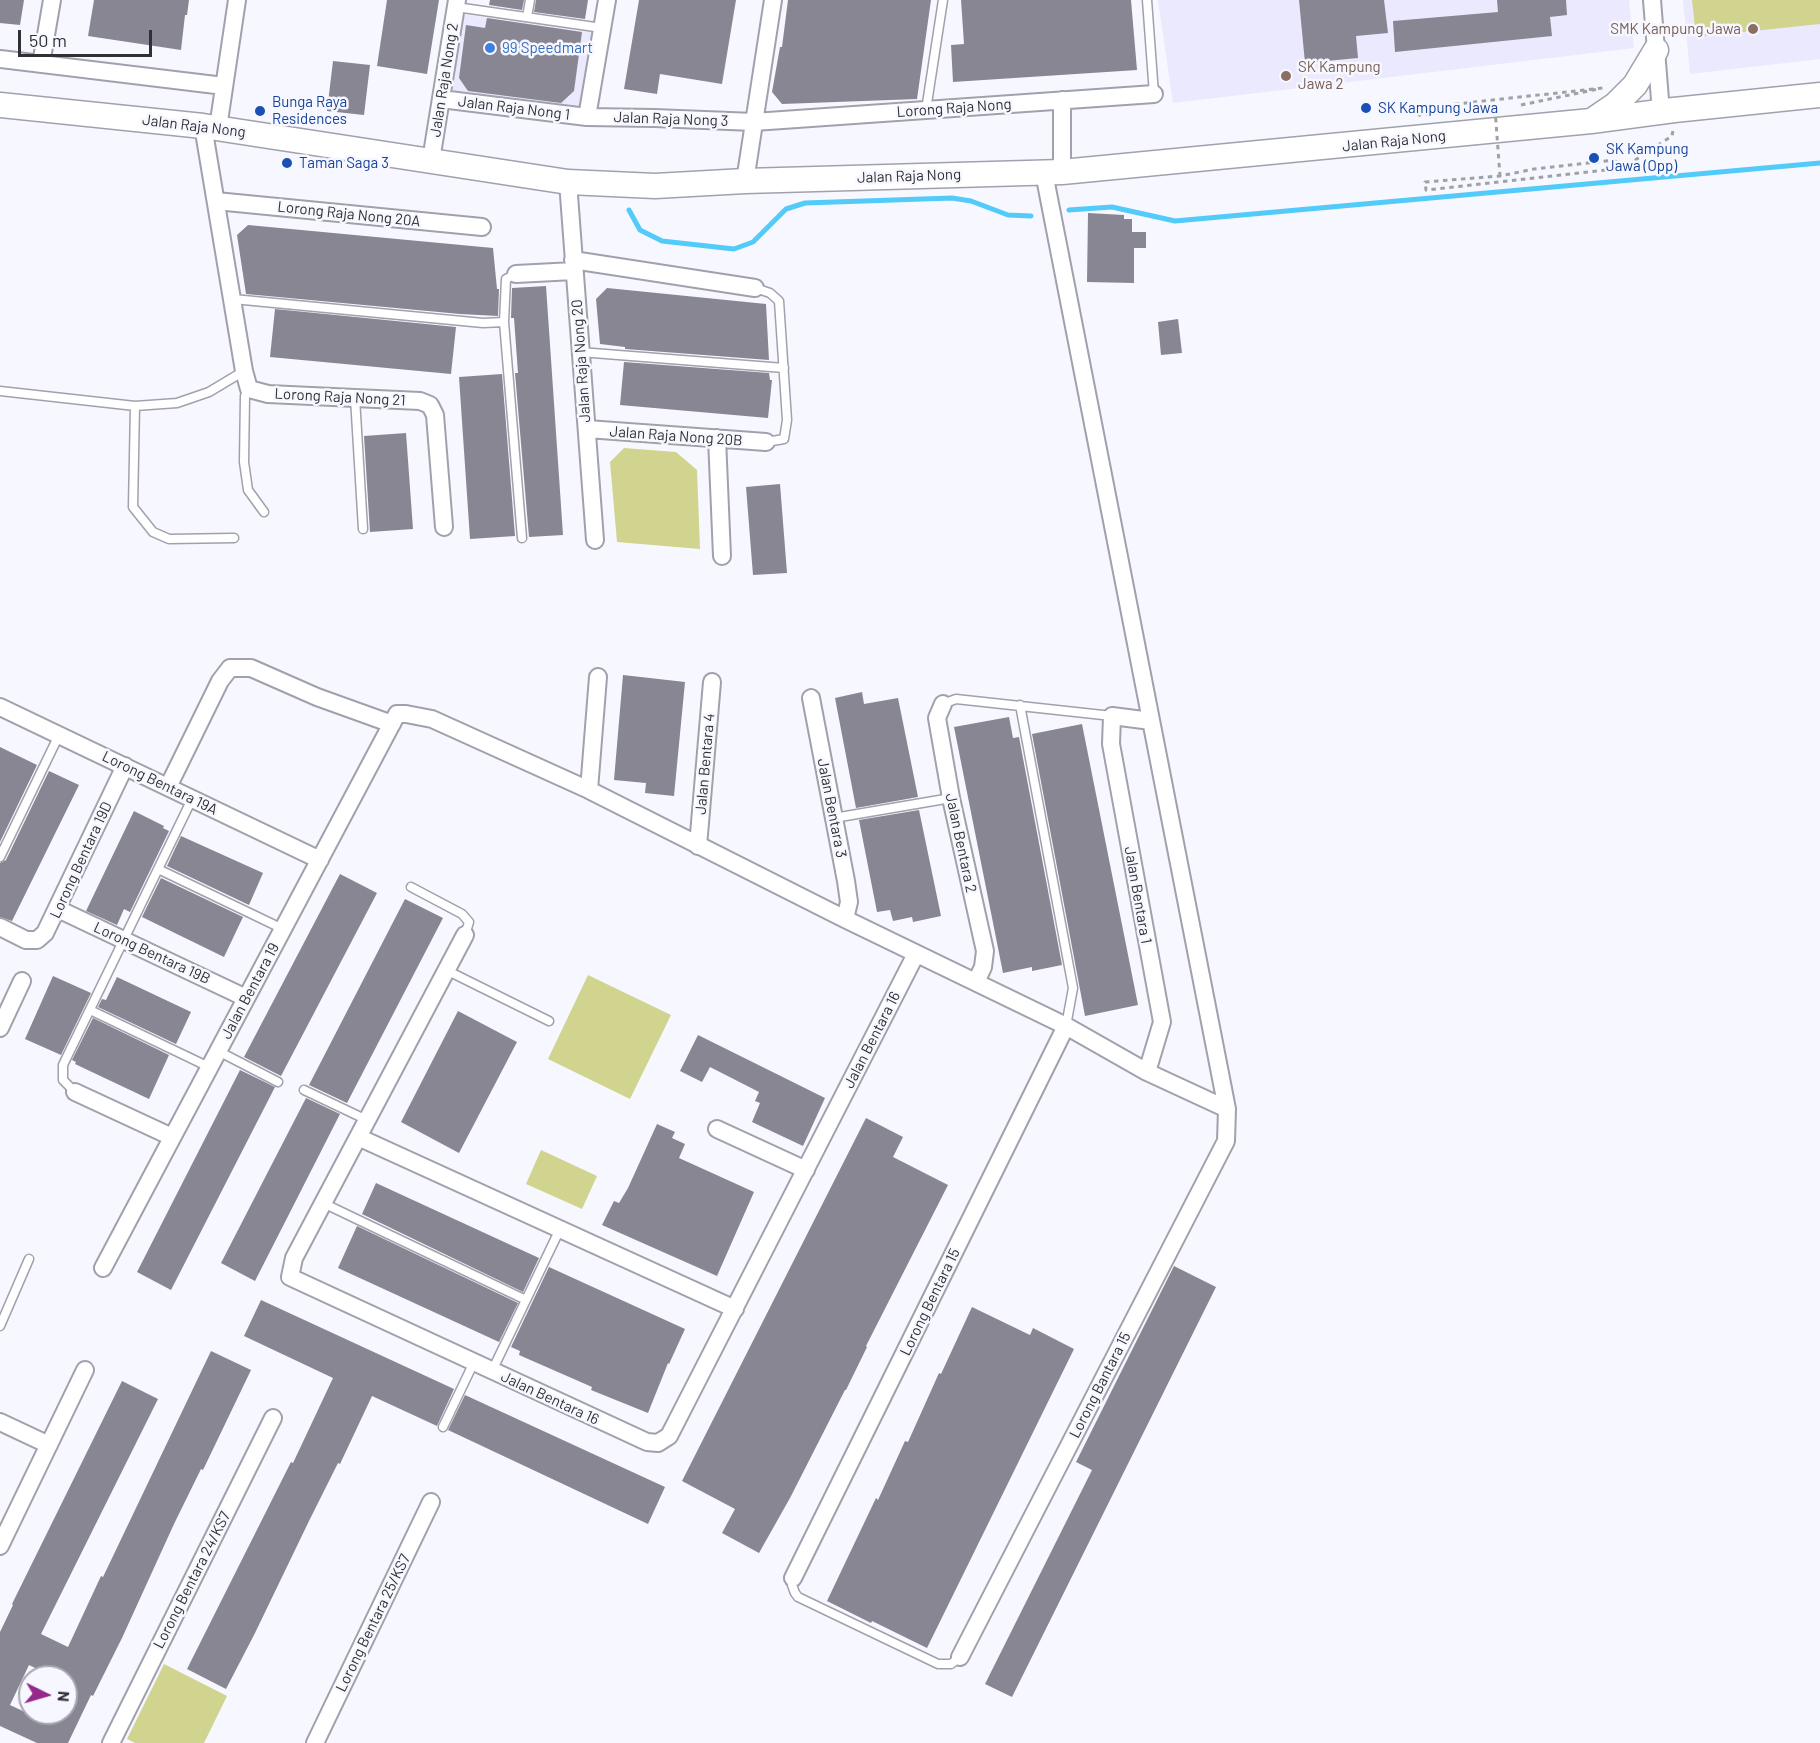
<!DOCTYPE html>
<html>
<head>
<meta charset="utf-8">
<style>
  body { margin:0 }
  #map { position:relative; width:1820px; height:1743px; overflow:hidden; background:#f7f7ff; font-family:Barlow,sans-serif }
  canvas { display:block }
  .north { position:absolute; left:18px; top:1665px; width:60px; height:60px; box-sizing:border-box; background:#f7f7ff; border:2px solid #a7a7ae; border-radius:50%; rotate:95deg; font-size:16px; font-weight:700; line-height:24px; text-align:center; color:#303035 }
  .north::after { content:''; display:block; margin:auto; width:21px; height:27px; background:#952889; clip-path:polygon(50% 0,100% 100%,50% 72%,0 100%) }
  .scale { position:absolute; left:18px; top:30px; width:134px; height:27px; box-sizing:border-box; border:3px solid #303035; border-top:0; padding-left:8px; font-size:18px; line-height:21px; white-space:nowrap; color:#303035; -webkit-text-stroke:4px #f7f7ff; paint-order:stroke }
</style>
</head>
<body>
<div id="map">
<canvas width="1820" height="1743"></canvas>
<div class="north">N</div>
<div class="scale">50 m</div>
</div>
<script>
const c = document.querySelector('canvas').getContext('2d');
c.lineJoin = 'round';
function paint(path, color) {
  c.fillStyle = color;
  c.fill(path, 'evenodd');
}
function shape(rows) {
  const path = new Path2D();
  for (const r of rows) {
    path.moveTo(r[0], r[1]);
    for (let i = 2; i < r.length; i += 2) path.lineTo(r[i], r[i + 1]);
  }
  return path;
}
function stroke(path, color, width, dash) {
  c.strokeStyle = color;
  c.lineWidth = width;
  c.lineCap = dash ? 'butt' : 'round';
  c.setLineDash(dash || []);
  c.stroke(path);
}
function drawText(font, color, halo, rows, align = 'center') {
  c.font = font + ' Barlow,sans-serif';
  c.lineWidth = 5;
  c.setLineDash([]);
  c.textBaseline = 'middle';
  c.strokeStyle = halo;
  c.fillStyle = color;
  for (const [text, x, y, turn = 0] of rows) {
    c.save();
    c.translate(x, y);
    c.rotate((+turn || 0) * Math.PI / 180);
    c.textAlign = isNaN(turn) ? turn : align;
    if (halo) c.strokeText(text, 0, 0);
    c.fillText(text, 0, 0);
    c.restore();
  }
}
paint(shape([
  [1158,0,1629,0,1634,48,1173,103],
  [1683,0,1820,0,1820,59,1690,74],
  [461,14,596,33,583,109,450,94]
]), '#eae9fd');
paint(shape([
  [1692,0,1820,0,1820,24,1696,37],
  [624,448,676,452,697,470,700,549,617,542,610,462],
  [588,975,671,1015,630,1099,548,1059],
  [541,1150,597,1176,582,1209,526,1184],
  [164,1664,227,1696,204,1743,135,1743,127,1739]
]), '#d0d48f');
stroke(shape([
  [629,210,640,230,662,241,734,249,753,242,786,209,805,203,952,198,971,201,1008,215,1031,216],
  [1069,210,1112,207,1175,221,1820,163]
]), '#52cbf9', 5);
paint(shape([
  [0,0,24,0,20,25,0,23],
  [94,0,189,0,187,15,185,15,181,50,88,36],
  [387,0,439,0,427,74,377,66],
  [490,0,524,0,522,10,489,5],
  [536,0,588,0,585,19,534,12],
  [639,0,736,0,722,84,660,74,657,94,624,89],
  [788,0,931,0,917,99,782,104,772,92,780,47,782,47],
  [961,0,1131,0,1137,70,953,82,951,45,964,44],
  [1299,0,1384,0,1388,33,1356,36,1358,58,1305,63],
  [1497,0,1566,0,1567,15,1550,17,1552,36,1395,52,1393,21,1498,12],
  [487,18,582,32,574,91,561,103,468,91,459,78,466,25,485,28],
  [333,61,370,65,364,115,327,111],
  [1088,213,1124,215,1124,219,1132,219,1132,232,1146,232,1146,248,1134,248,1134,283,1087,282],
  [248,225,493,248,497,289,499,289,498,316,460,314,246,294,237,235],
  [546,286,563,535,529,537,515,373,518,373,514,318,511,318,512,288],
  [607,288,766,304,769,360,625,349,625,347,600,344,596,299],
  [275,309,456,327,451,374,270,357],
  [1178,319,1182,353,1161,355,1158,322],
  [624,362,769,373,770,380,772,380,768,418,620,405],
  [502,374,515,536,470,539,459,377],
  [406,433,413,529,370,532,364,436],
  [780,484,787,573,753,575,746,487],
  [623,675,685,682,674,796,645,793,646,783,614,780],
  [862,692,864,704,898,698,918,797,856,808,835,698],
  [1009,717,1013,738,1019,737,1062,965,1032,971,1032,967,1003,973,954,727],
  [1082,724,1138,1005,1085,1016,1032,734],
  [0,747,37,765,0,842],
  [49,771,79,785,12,921,0,917,0,863,6,860],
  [919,810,941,916,913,922,912,917,893,921,890,910,877,912,859,820],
  [134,811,164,826,163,828,169,831,130,912,124,909,117,925,86,911],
  [181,836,263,873,249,905,167,866],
  [340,874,377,893,281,1076,244,1057],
  [161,878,243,917,224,957,142,917],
  [405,899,443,918,347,1103,309,1085],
  [53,976,91,993,61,1055,25,1039],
  [117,977,191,1012,176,1044,98,1007,102,999,106,1000],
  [458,1011,517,1042,459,1153,401,1122],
  [93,1018,169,1055,149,1099,75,1064,76,1062,72,1060],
  [698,1035,825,1098,803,1146,752,1122,760,1103,755,1101,759,1092,710,1067,702,1082,680,1071],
  [240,1070,275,1087,171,1290,137,1272],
  [306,1098,340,1114,255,1281,221,1263],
  [866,1118,903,1137,893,1157,948,1185,866,1346,867,1347,846,1390,845,1390,790,1498,759,1553,722,1533,735,1509,682,1481],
  [657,1124,675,1132,672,1138,685,1144,679,1158,754,1192,717,1276,602,1225,614,1201,619,1203,628,1188],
  [376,1183,539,1258,523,1292,362,1214],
  [357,1226,518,1303,499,1342,338,1268],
  [1174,1266,1216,1287,1012,1697,985,1684,1092,1470,1076,1462],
  [549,1267,685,1329,669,1364,668,1363,648,1413,591,1390,592,1387,519,1355,520,1351,511,1347],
  [261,1300,454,1389,437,1426,372,1396,340,1464,338,1463,309,1521,255,1633,226,1689,187,1669,291,1462,293,1463,333,1378,244,1336],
  [972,1307,1030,1335,1033,1328,1074,1349,927,1648,872,1621,871,1623,827,1601,876,1498,878,1500,905,1441,908,1442,939,1373,941,1374],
  [211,1351,251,1370,203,1470,201,1469,174,1524,122,1638,93,1696,91,1695,68,1743,37,1743,0,1726,0,1632,13,1605,12,1604,122,1381,158,1399,41,1634,68,1647,101,1576,103,1577],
  [29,1665,54,1677,66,1677,66,1713,27,1713,10,1705],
  [465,1395,665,1487,648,1524,448,1430]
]), '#878692');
const lane = shape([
  [1147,0,1154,94],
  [456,7,602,28],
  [527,17,530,0],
  [926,110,943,0],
  [516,274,506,279,504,322,522,538],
  [755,288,770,293,779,301,787,420,784,439,766,442],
  [233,299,483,323,504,322],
  [580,352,784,368],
  [249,389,245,396,244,462,248,490,264,512],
  [0,391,135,406,177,403,209,392,244,371],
  [355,398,363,529],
  [135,406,133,507,153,532,169,539,234,538],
  [943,704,956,699,1112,716],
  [1020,705,1073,988,1066,1026],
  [834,818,951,798],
  [0,857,59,735],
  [158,869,283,929],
  [411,887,462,914,469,922,465,935],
  [446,970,549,1021],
  [90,1010,209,1067],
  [218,1051,278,1082],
  [304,1090,367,1120],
  [75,1092,63,1080,63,1065,192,799],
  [323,1203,526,1300],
  [0,1326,29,1259],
  [492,1371,560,1229],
  [443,1427,474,1362],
  [793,1578,792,1585,795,1593,798,1597,938,1664,951,1664,960,1657]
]);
const street = shape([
  [1652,0,1661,112],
  [0,59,224,86],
  [41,64,52,0],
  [441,99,587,117,654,118,754,122,1154,94],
  [1062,100,1062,172],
  [587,117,607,0],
  [203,126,244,371,249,389,268,394,420,401,430,405,435,415,444,527],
  [218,128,237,0],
  [431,160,457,0],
  [745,181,773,0],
  [568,182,595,540],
  [216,201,482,227],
  [573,260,755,288],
  [516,274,574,271],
  [587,429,766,442],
  [717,438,722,556],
  [811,698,846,881,849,902,845,919],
  [943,704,937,718,951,798,985,951,983,967,976,982],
  [0,707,320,860],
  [168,787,220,681,230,668,251,668,317,697,392,724],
  [589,790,598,677],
  [698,846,712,682],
  [58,909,246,998],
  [0,927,26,940,37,940,45,933,125,766],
  [465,935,294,1258,290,1277,647,1442,658,1443,669,1436,916,954],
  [0,1028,22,981],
  [1147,1072,1162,1022,1111,744,1112,716,1151,721],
  [75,1092,172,1137],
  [717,1129,806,1170],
  [358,1137,735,1309],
  [103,1268,397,714,406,714,432,719,589,790,845,919,1066,1026,1147,1072,1227,1109],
  [0,1422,49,1445],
  [0,1546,85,1370],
  [793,1578,1066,1026],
  [960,1657,1226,1141,1227,1109,1044,173],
  [111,1743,273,1418],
  [315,1743,431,1502]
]);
const secondary = shape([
  [0,105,203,126,568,182,655,186,745,181,1062,172,1591,121,1674,110,1820,95],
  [1593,120,1615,105,1635,85,1656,50]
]);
stroke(lane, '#a1a1ad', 11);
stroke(street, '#a1a1ad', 20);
stroke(secondary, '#a1a1ad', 27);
stroke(shape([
  [1521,105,1598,89],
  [1430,114,1419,115,1419,108,1603,88],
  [1623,168,1614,160,1534,169,1500,176,1425,182,1426,190,1623,168,1672,136,1673,130]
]), '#a0a0a7', 3, [4.5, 4.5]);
stroke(lane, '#fff', 8);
stroke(street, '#fff', 16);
stroke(secondary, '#fff', 24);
stroke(shape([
  [1495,109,1500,176]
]), '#a0a0a7', 3, [4.5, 4.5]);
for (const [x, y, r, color] of [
  [1753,29,6,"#8d6e63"],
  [490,48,6,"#3f7fe0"],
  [1286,76,6,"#8d6e63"],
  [1366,108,6,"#1a4fb4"],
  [260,111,6,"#1a4fb4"],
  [1594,158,6,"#1a4fb4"],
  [287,163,6,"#1a4fb4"]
]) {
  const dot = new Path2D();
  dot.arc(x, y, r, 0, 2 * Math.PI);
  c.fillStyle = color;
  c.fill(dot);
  stroke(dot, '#f7f7ff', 2);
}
drawText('15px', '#785e54', '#f7f7ff', [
  ["SMK Kampung Jawa",1741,29],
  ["SK Kampung",1298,67,"left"],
  ["Jawa 2",1298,84,"left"]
], 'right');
drawText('15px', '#366cbe', '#f7f7ff', [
  ["99 Speedmart",502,48]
], 'left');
drawText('15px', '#303035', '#f7f7ff', [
  ["Jalan Raja Nong 2",444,80,-81],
  ["Jalan Raja Nong 1",514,108,7],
  ["Lorong Raja Nong",954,108,-4],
  ["Jalan Raja Nong 3",671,119,2],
  ["Jalan Raja Nong",194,126,7],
  ["Jalan Raja Nong",1394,141,-6],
  ["Jalan Raja Nong",909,176,-2],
  ["Lorong Raja Nong 20A",349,214,6],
  ["Jalan Raja Nong 20",581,361,-94],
  ["Lorong Raja Nong 21",340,397,3],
  ["Jalan Raja Nong 20B",676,436,4],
  ["Jalan Bentara 4",705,764,-85],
  ["Lorong Bentara 19A",160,783,26],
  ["Jalan Bentara 3",832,808,79],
  ["Jalan Bentara 2",961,843,78],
  ["Lorong Bentara 19D",81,860,-65],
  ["Jalan Bentara 1",1138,895,80],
  ["Lorong Bentara 19B",152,953,25],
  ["Jalan Bentara 19",250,991,-62],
  ["Jalan Bentara 16",872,1040,-63],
  ["Lorong Bentara 15",930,1302,-64],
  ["Lorong Bantara 15",1100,1385,-63],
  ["Jalan Bentara 16",550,1398,25],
  ["Lorong Bentara 24/KS7",192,1580,-63],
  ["Lorong Bentara 25/KS7",373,1623,-64]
]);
drawText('15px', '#164399', '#f7f7ff', [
  ["Bunga Raya",272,102],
  ["Residences",272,119],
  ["SK Kampung Jawa",1378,108],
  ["SK Kampung",1606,149],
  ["Jawa (Opp)",1606,166],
  ["Taman Saga 3",299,163]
], 'left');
</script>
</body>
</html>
